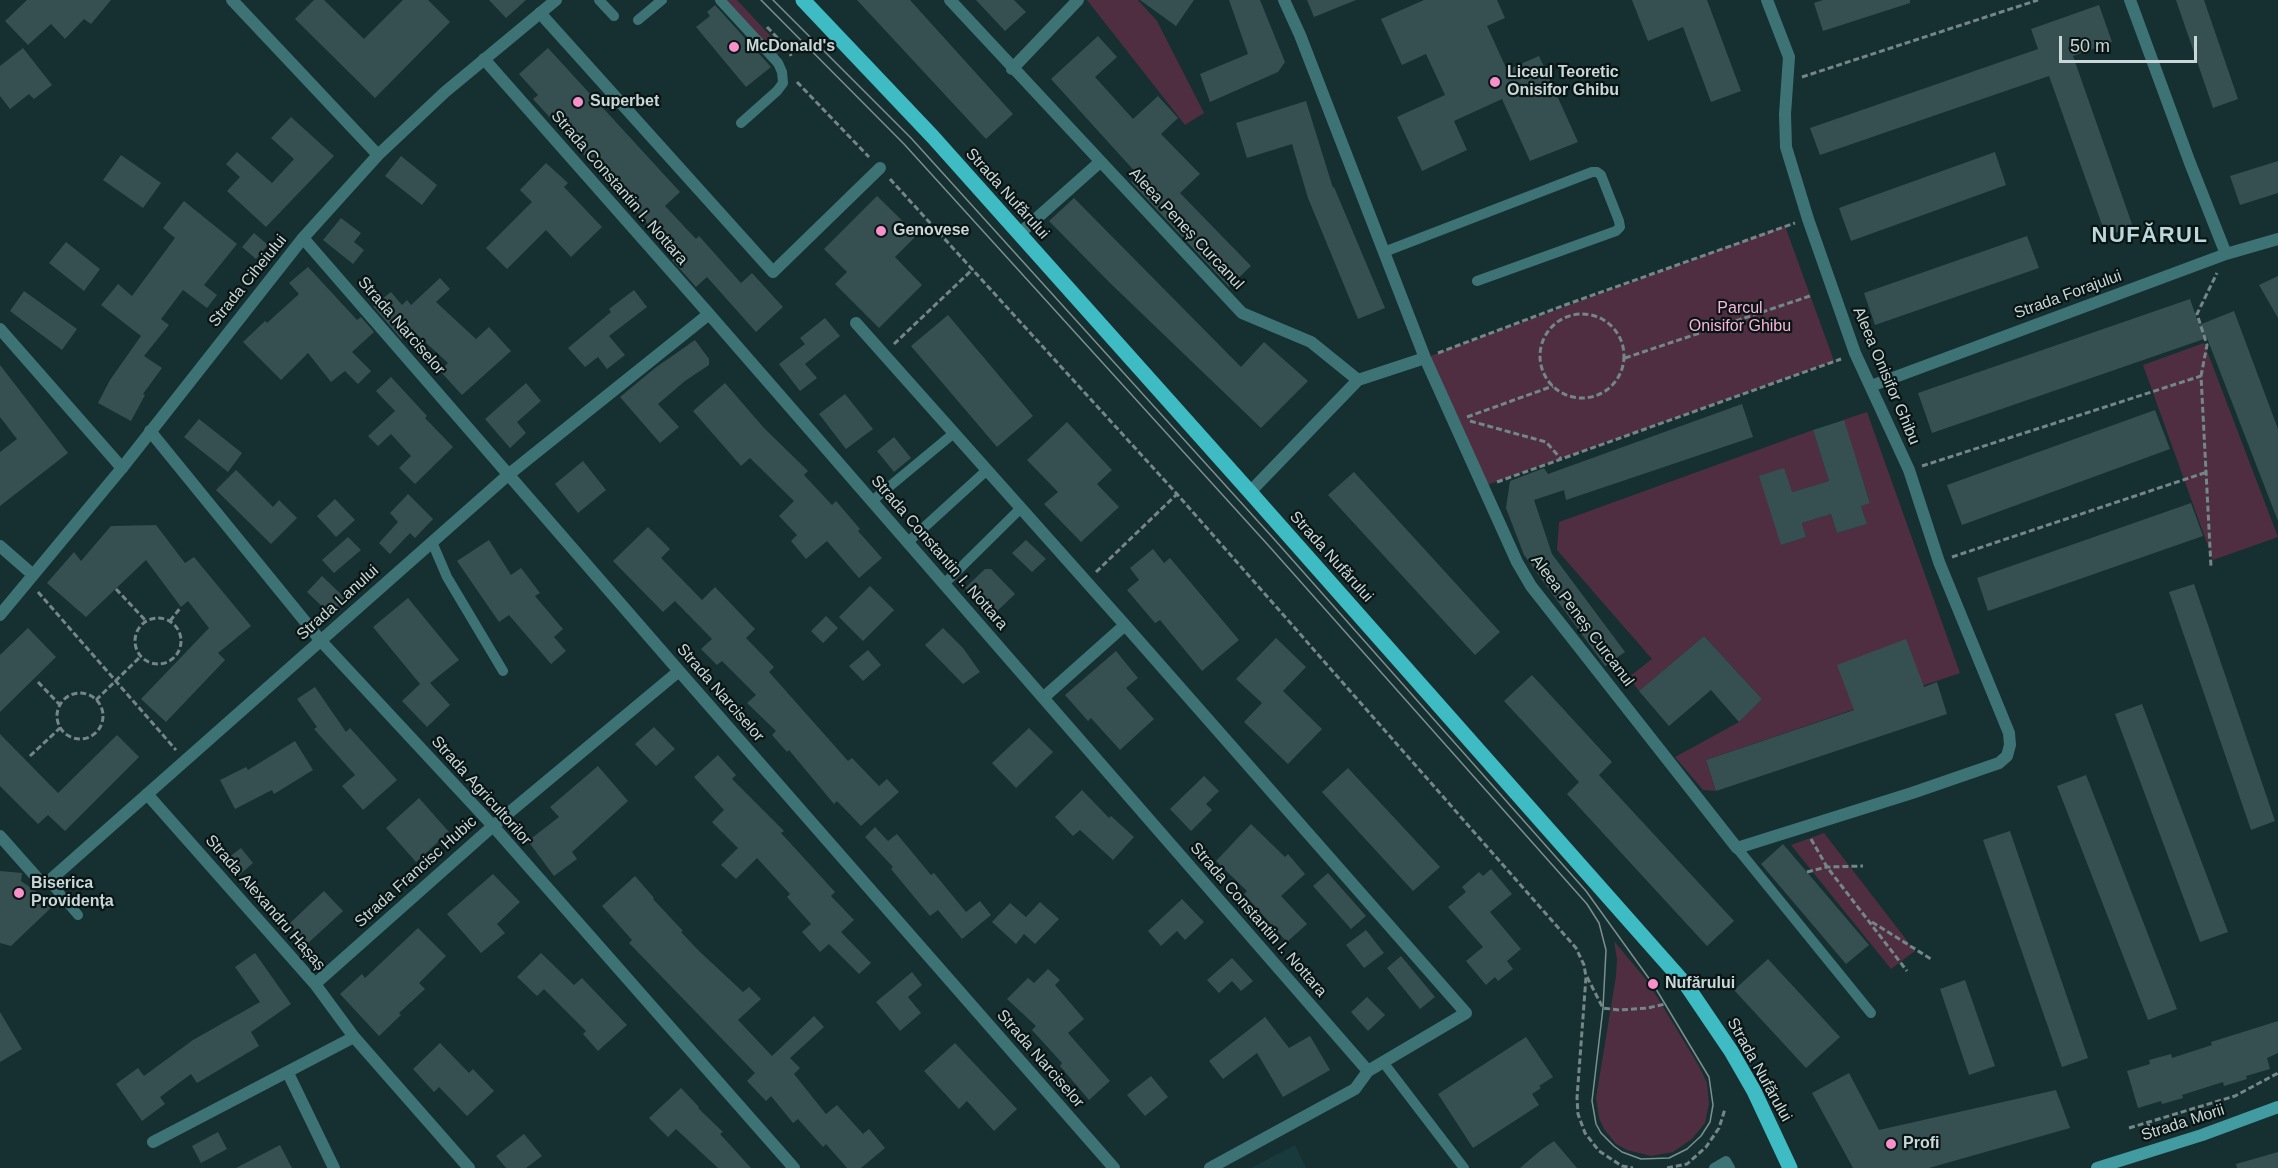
<!DOCTYPE html>
<html>
<head>
<meta charset="utf-8">
<style>
  body { margin:0 }
  #map { position:relative; width:2278px; height:1168px; overflow:hidden; background:#162f30; font-family:Arial,sans-serif }
  canvas { display:block }
  .scale { position:absolute; left:2059px; top:36px; width:138px; height:27px; box-sizing:border-box; border:3px solid #c9d7d8; border-top:0; padding-left:8px; font-size:18px; line-height:21px; white-space:nowrap; color:#c9d7d8; -webkit-text-stroke:4px #0a1515; paint-order:stroke }
</style>
</head>
<body>
<div id="map">
<canvas width="2278" height="1168"></canvas>
<div class="scale">50 m</div>
</div>
<script>
const c = document.querySelector('canvas').getContext('2d');
c.lineJoin = 'round';
function paint(path, color) {
  c.fillStyle = color;
  c.fill(path, 'evenodd');
}
function shape(rows) {
  const path = new Path2D();
  for (const r of rows) {
    if (r.length === 3) {
      path.moveTo(r[0] + r[2], r[1]);
      path.arc(r[0], r[1], r[2], 0, 2 * Math.PI);
      continue;
    }
    path.moveTo(r[0], r[1]);
    for (let i = 2; i < r.length; i += 2) path.lineTo(r[i], r[i + 1]);
  }
  return path;
}
function stroke(path, color, width, dash) {
  c.strokeStyle = color;
  c.lineWidth = width;
  c.lineCap = dash ? 'butt' : 'round';
  c.setLineDash(dash || []);
  c.stroke(path);
}
function drawText(font, color, halo, rows, align = 'center') {
  c.font = font + ' Arial,sans-serif';
  c.lineWidth = 4.5;
  c.setLineDash([]);
  c.textBaseline = 'middle';
  c.strokeStyle = halo;
  c.fillStyle = color;
  for (const [text, x, y, turn = 0] of rows) {
    c.save();
    c.translate(x, y);
    c.rotate((+turn || 0) * Math.PI / 180);
    c.textAlign = isNaN(turn) ? turn : align;
    if (halo) c.strokeText(text, 0, 0);
    c.fillText(text, 0, 0);
    c.restore();
  }
}
paint(shape([
  [1295,1145,1306,1168,1251,1168]
]), '#183a3d');
paint(shape([
  [723,0,737,0,778,44,778,58],
  [1087,0,1138,0,1157,21,1204,113,1185,125],
  [1785,226,1834,361,1484,486,1425,358],
  [2204,343,2278,537,2213,560,2143,365],
  [1867,412,1960,673,1706,760,1716,791,1703,790,1675,757,1739,722,1762,699,1704,636,1639,691,1629,677,1652,659,1557,550,1559,522,1813,430,1829,481,1792,492,1781,545,1806,537,1802,523,1831,514,1837,533,1867,524,1861,506,1870,502,1843,420],
  [1824,833,1915,951,1891,969,1791,845],
  [1614,941,1648,982,1699,1066,1707,1083,1709,1104,1705,1123,1692,1139,1673,1152,1651,1156,1627,1150,1616,1144,1604,1129,1599,1118,1596,1098,1616,976,1617,959]
]), '#502e41');
paint(shape([
  [27,0,111,0,91,24,84,19,65,39,51,24,28,45,5,21],
  [314,0,324,0,364,39,403,0,428,0,450,22,375,98,295,19],
  [489,0,526,0,506,18],
  [857,0,910,0,1013,114,986,139],
  [976,0,1014,0,1026,12,1005,31],
  [1140,0,1194,0,1176,26],
  [1229,0,1260,0,1285,62,1278,72,1210,102,1200,74,1248,54],
  [1307,0,1356,0,1314,17],
  [1424,0,1497,0,1505,18,1487,26,1507,70,1539,56,1578,142,1530,161,1502,99,1454,121,1467,150,1422,171,1397,117,1445,95,1426,54,1402,65,1381,19],
  [1632,0,1707,0,1741,91,1711,102,1683,27,1648,41],
  [1823,0,1910,0,1910,3,1823,31,1814,3],
  [2176,0,2204,0,2238,99,2213,108],
  [715,5,771,67,746,87,696,27,710,16,707,12],
  [2099,5,2112,42,2073,56,2133,227,2106,236,2049,76,1820,155,1810,128,2038,49,2031,29],
  [1098,36,1117,57,1095,77,1133,119,1158,96,1178,118,1161,134,1200,174,1180,193,1251,266,1229,287,1131,182,1138,175,1051,79],
  [23,48,52,85,34,99,29,94,10,109,0,96,0,66],
  [548,48,680,192,665,206,696,239,699,236,741,283,752,273,783,307,756,332,707,277,696,287,672,260,677,256,533,99,538,95,519,74],
  [1306,101,1333,188,1334,187,1385,308,1358,319,1308,198,1292,144,1247,158,1236,123],
  [291,117,334,156,266,227,227,191,240,177,226,164,237,152,272,183,294,159,271,138],
  [1995,152,2006,185,1851,241,1839,208],
  [121,155,161,183,143,208,103,180],
  [401,156,437,185,422,205,385,176],
  [2278,161,2278,193,2240,205,2230,176],
  [546,163,568,183,564,187,602,227,571,257,546,230,507,269,486,248,532,202,520,190],
  [877,196,917,235,895,257,922,285,879,328,835,284,847,272,824,249],
  [1074,198,1241,367,1264,342,1308,381,1261,428,1109,282,1049,221],
  [184,201,237,244,204,285,217,295,207,308,183,290,161,319,169,325,144,356,162,368,143,394,145,395,131,421,98,403,110,380,141,336,101,305,118,284,132,296,175,238,163,228],
  [341,218,361,233,354,242,364,250,353,264,323,240],
  [254,233,268,245,256,259,242,247],
  [2027,236,2039,268,1875,325,1864,293],
  [66,242,100,269,84,291,49,263],
  [308,267,357,320,361,317,374,332,352,352,371,371,358,384,345,371,331,382,308,353,281,380,243,342,265,321,267,323,299,294,289,283],
  [2278,276,2278,318,2259,285],
  [440,278,450,289,436,302,476,339,489,327,511,351,462,395,440,371,448,363,412,330,401,339,373,306,391,292,402,305,407,300,411,305],
  [634,290,647,307,609,336,625,355,607,369,598,357,585,367,568,348,611,312,609,309],
  [24,291,77,329,62,350,10,311],
  [2190,299,2199,325,2234,311,2278,429,2278,521,2207,338,1932,433,1918,393],
  [948,315,1033,416,997,447,911,346],
  [825,318,840,336,805,364,817,378,800,391,779,364,805,344,800,338],
  [695,340,709,359,709,365,685,381,658,404,679,427,660,443,620,397,655,368],
  [0,365,68,453,0,506,0,452,17,439,0,417],
  [391,377,427,416,425,418,453,447,415,484,399,468,411,456,391,434,378,446,368,436,395,411,376,391],
  [526,383,541,401,517,422,526,433,510,448,485,419],
  [725,383,764,428,808,471,804,475,832,505,836,501,860,529,858,531,882,558,859,578,827,541,806,559,791,541,797,535,779,516,794,501,750,458,741,466,693,411],
  [845,394,873,429,846,449,819,414],
  [1742,404,1753,437,1566,500,1564,490,1534,500,1552,554,1625,652,1605,666,1524,555,1506,508,1510,481,1544,468,1548,474],
  [2155,410,2170,449,1962,525,1947,485],
  [199,419,242,453,228,472,184,437],
  [1844,420,1870,503,1861,506,1867,524,1837,533,1831,514,1802,523,1806,537,1781,545,1759,476,1784,468,1792,492,1829,481,1813,430],
  [1067,422,1112,470,1097,484,1119,507,1081,542,1044,504,1058,492,1027,460],
  [894,437,911,458,894,472,877,451],
  [583,461,606,490,578,513,555,484],
  [236,470,273,507,279,500,297,518,271,544,216,490],
  [1354,472,1500,632,1475,655,1328,495],
  [408,494,433,519,415,538,410,533,390,554,379,543,398,522,390,513],
  [335,499,355,520,336,537,317,516],
  [2191,503,2203,536,1988,611,1977,578],
  [156,525,185,563,194,557,251,626,218,653,225,660,166,722,141,699,209,628,188,601,181,607,146,560,86,617,47,583,74,552,81,561,111,526],
  [648,527,670,549,661,558,702,600,715,587,755,629,746,638,774,667,769,672,848,761,852,758,879,786,887,779,899,792,861,826,837,801,834,804,789,750,787,752,772,735,776,731,747,703,756,695,722,661,717,665,701,649,712,639,675,601,663,612,613,561],
  [348,537,361,550,334,573,322,560],
  [489,540,511,575,521,568,540,593,535,596,563,629,554,637,566,651,551,664,509,615,499,622,457,561],
  [1026,540,1046,559,1032,572,1012,553],
  [1153,549,1164,563,1170,558,1239,640,1202,671,1160,620,1155,623,1127,590,1139,580,1130,568],
  [985,569,991,569,1015,594,992,616,965,588],
  [322,576,347,600,332,616,307,592],
  [2194,584,2275,821,2251,830,2169,592],
  [870,586,894,610,863,641,839,617],
  [408,598,459,660,430,683,450,705,427,727,402,701,420,684,373,627],
  [826,616,838,628,823,643,811,631],
  [28,628,56,657,0,712,0,655],
  [943,628,963,648,980,672,963,684,925,645],
  [1704,636,1762,699,1739,722,1711,690,1669,726,1639,691],
  [1276,638,1306,667,1283,691,1322,729,1288,764,1244,722,1262,703,1236,679],
  [1906,639,1924,687,1937,682,1947,714,1716,791,1706,760,1854,710,1837,665],
  [868,650,881,665,863,681,849,666],
  [1116,651,1138,678,1126,688,1154,719,1120,750,1091,718,1088,721,1065,695],
  [1532,675,1612,762,1599,775,1734,921,1707,946,1567,794,1579,782,1504,701],
  [315,687,346,732,350,728,397,780,363,810,342,786,355,775,314,729,317,727,297,699],
  [2142,704,2228,932,2200,942,2115,714],
  [654,727,675,749,656,766,635,744],
  [1029,728,1053,752,1016,788,992,763],
  [0,734,58,793,117,735,139,757,65,831,48,815,38,824,0,786],
  [295,741,313,770,274,794,272,790,235,809,220,780,246,767,248,770],
  [718,755,736,775,732,779,784,831,781,833,835,892,831,896,854,920,841,932,871,963,859,974,829,944,820,952,802,932,811,924,787,897,790,894,757,858,736,879,721,865,738,848,712,822,724,810,694,777],
  [598,766,628,801,572,852,577,859,554,876,528,841,559,817,550,807],
  [1348,768,1440,867,1413,891,1322,792],
  [2086,775,2177,1009,2148,1020,2057,786],
  [1204,776,1219,791,1206,804,1212,810,1191,831,1170,809],
  [1082,790,1109,818,1111,816,1134,837,1113,860,1080,830,1073,836,1055,817],
  [419,798,449,832,416,862,386,828],
  [1251,824,1285,857,1288,854,1305,874,1281,896,1307,924,1287,942,1244,894,1247,891,1216,861],
  [875,827,888,841,897,834,931,875,934,873,966,912,980,901,991,915,962,939,938,910,930,916,891,869,893,867,865,837],
  [2010,831,2088,1058,2062,1067,1983,840],
  [1783,844,1869,945,1846,964,1761,864],
  [241,848,253,863,237,877,224,861],
  [1491,869,1512,894,1490,912,1521,949,1507,961,1513,969,1498,981,1495,977,1486,985,1466,961,1483,947,1448,907,1466,892,1462,887,1479,872,1483,876],
  [0,871,22,873,21,881,55,904,11,946,0,943],
  [1328,873,1366,916,1351,929,1313,886],
  [493,874,520,902,497,924,505,933,481,953,447,914],
  [635,876,654,898,653,899,683,931,681,932,698,950,743,992,749,987,761,999,738,1020,772,1056,814,1016,824,1027,790,1058,800,1068,794,1074,826,1114,837,1105,863,1134,869,1129,885,1148,861,1168,847,1168,826,1144,823,1147,798,1119,793,1123,771,1096,766,1101,747,1081,755,1073,629,943,632,940,602,906],
  [324,891,343,911,307,944,289,924],
  [1182,899,1204,922,1185,940,1177,931,1161,946,1148,931],
  [1040,902,1059,919,1035,944,1024,934,1016,944,992,922,1010,903,1026,917],
  [418,928,446,956,419,983,425,989,399,1013,401,1015,379,1036,340,994,362,974,365,978],
  [1366,930,1384,953,1364,968,1346,945],
  [255,953,291,1004,251,1032,259,1046,197,1083,191,1074,160,1097,165,1104,142,1121,116,1084,138,1068,144,1076,193,1040,260,1002,235,967],
  [541,953,574,985,582,978,627,1025,598,1051,583,1034,586,1031,544,989,537,996,517,977],
  [1401,956,1435,997,1420,1009,1387,968],
  [1232,958,1253,981,1241,991,1232,981,1219,993,1207,980],
  [1768,959,1840,1037,1806,1068,1734,990],
  [1048,969,1060,980,1055,985,1084,1019,1068,1033,1110,1081,1089,1100,1060,1066,1062,1063,1032,1030,1036,1026,1007,999,1028,978,1034,983],
  [912,972,922,985,908,997,921,1013,900,1031,876,1002],
  [1965,980,1995,1066,1969,1075,1940,989],
  [1367,997,1385,1015,1368,1031,1351,1012],
  [0,1012,22,1049,0,1062],
  [1265,1017,1289,1048,1310,1036,1330,1070,1283,1097,1257,1053,1223,1079,1209,1061],
  [2278,1021,2278,1053,2267,1058,2270,1069,2246,1076,2247,1079,2224,1086,2223,1082,2182,1095,2183,1098,2162,1104,2161,1101,2138,1108,2127,1071,2150,1064,2149,1060,2171,1054,2172,1058,2212,1045,2211,1042],
  [1526,1037,1553,1077,1539,1086,1541,1088,1532,1094,1539,1105,1473,1148,1438,1094],
  [440,1043,469,1073,473,1069,494,1091,467,1116,439,1087,434,1092,413,1069],
  [955,1043,1017,1109,994,1131,967,1101,959,1109,924,1071],
  [1849,1073,1879,1130,2056,1090,2070,1128,1929,1168,1853,1168,1812,1093],
  [1151,1076,1168,1097,1145,1116,1127,1095],
  [681,1088,699,1107,698,1108,723,1132,720,1134,751,1168,718,1168,676,1129,668,1137,649,1118],
  [218,1132,227,1149,201,1163,192,1146],
  [524,1134,542,1156,526,1168,506,1168,496,1156],
  [1554,1141,1577,1168,1520,1168,1541,1150],
  [280,1145,292,1168,236,1168],
  [2278,1152,2278,1168,2237,1168,2236,1164]
]), '#365052');
stroke(shape([
  [767,27,789,50,791,56],
  [1802,77,2038,0],
  [797,82,869,157],
  [890,179,1177,494,1576,948,1584,965,1586,977,1577,1098,1578,1114,1585,1133,1599,1151,1622,1166,1633,1168],
  [1582,356,42],
  [894,344,973,269],
  [1438,353,1565,305,1795,223],
  [1625,358,1810,296],
  [2201,376,2207,345,2197,314,2217,273],
  [1467,417,1553,386],
  [1470,421,1546,442,1561,459],
  [1922,466,2201,376,2211,567],
  [1497,482,1841,359],
  [1952,557,2207,472],
  [1096,572,1177,494],
  [116,589,146,621],
  [38,592,176,750],
  [158,641,23],
  [170,621,181,607],
  [38,682,59,704],
  [80,716,23],
  [96,700,141,656],
  [30,756,60,728],
  [1811,839,1827,867,1907,971],
  [1807,872,1827,867,1863,866],
  [1872,922,1931,959],
  [1587,977,1603,1008,1619,1010,1648,1008,1665,1004],
  [2148,1122,2151,1135],
  [2129,1128,2235,1096,2278,1073],
  [1667,1168,1687,1164,1706,1147,1719,1128,1725,1109]
]), '#748788', 3, [6, 3]);
stroke(shape([
  [599,0,614,16],
  [720,0,778,63,782,72,783,83,777,91,741,123],
  [638,20,662,0],
  [1384,252,1592,172,1597,172,1601,175,1619,221,1620,227,1616,231,1477,281],
  [872,501,954,433],
  [432,542,447,577,503,671],
  [908,542,987,470],
  [944,584,1021,508],
  [1737,848,1871,1013],
  [49,881,78,915],
  [1383,1062,1464,1168],
  [1714,1168,1726,1161,1730,1168]
]), '#3e7376', 10);
stroke(shape([
  [540,13,773,272,880,168]
]), '#3e7376', 12);
stroke(shape([
  [950,0,1242,313,1311,342,1358,380],
  [1284,0,1300,35,1425,358,1517,562,1531,586,1737,848,1912,793,1999,763,2007,756,2010,745,2009,733,1939,562,1909,470,1855,353,1808,219,1786,147,1785,114,1789,57,1767,0],
  [2130,0,2190,163,2226,254],
  [484,59,709,314,1368,1071],
  [1012,69,1078,0],
  [1019,234,1100,162],
  [303,238,679,671,1114,1168],
  [856,323,1125,625,1466,1013,1368,1071,1355,1089,1210,1168],
  [0,329,122,468],
  [1871,386,2226,254,2278,239],
  [150,431,321,641,493,826,794,1168],
  [1250,492,1358,380,1425,358],
  [0,546,32,574],
  [1043,698,1125,625],
  [147,794,315,984,354,1037,469,1168],
  [0,836,39,880,49,881,508,475,709,314],
  [315,984,493,826,679,671],
  [288,1073,334,1168],
  [153,1142,354,1037]
]), '#3e7376', 12);
stroke(shape([
  [232,0,378,155],
  [0,615,122,468,303,238,378,155,445,92,556,0]
]), '#3e7376', 12);
stroke(shape([
  [2097,1168,2202,1135,2278,1107]
]), '#419ba1', 12);
stroke(shape([
  [803,0,933,137,1250,492,1687,986,1731,1051,1754,1091,1790,1168]
]), '#3ebbc3', 15);
stroke(shape([
  [761,0,904,144,1268,545,1587,904,1599,923,1606,950,1603,1008,1592,1101,1596,1124,1601,1133,1614,1146,1622,1152,1641,1159,1669,1158,1687,1149,1701,1136,1710,1122,1713,1105,1709,1077,1653,984,1586,891,1274,539,911,138,773,0]
]), '#7c8f90', 1.5);
for (const [x, y, r, color] of [
  [734,47,6,"#f890cb"],
  [1495,82,6,"#f890cb"],
  [578,102,6,"#f890cb"],
  [881,231,6,"#f890cb"],
  [19,893,6,"#f890cb"],
  [1653,984,6,"#f890cb"],
  [1891,1144,6,"#f890cb"]
]) {
  const dot = new Path2D();
  dot.arc(x, y, r, 0, 2 * Math.PI);
  c.fillStyle = color;
  c.fill(dot);
  stroke(dot, '#0a1515', 2);
}
drawText('bold 16px', '#c9d7d8', '#0a1515', [
  ["McDonald's",746,47],
  ["Liceul Teoretic",1507,73],
  ["Onisifor Ghibu",1507,91],
  ["Superbet",590,102],
  ["Genovese",893,231],
  ["Biserica",31,884],
  ["Providența",31,902],
  ["Nufărului",1665,984],
  ["Profi",1903,1144]
], 'left');
drawText('16px', '#c9d7d8', '#0a1515', [
  ["Strada Constantin I. Nottara",619,188,49],
  ["Strada Nufărului",1007,194,48],
  ["Aleea Peneș Curcanul",1186,229,47],
  ["Strada Ciheiului",248,281,-51],
  ["Strada Forajului",2068,295,-20],
  ["Strada Narciselor",401,326,49],
  ["Aleea Onisifor Ghibu",1886,376,67],
  ["Strada Constantin I. Nottara",939,553,49],
  ["Strada Nufărului",1331,557,48],
  ["Strada Lanului",338,603,-42],
  ["Aleea Peneș Curcanul",1582,621,53],
  ["Strada Narciselor",720,693,49],
  ["Strada Agricultorilor",481,791,48],
  ["Strada Francisc Hubic",416,872,-42],
  ["Strada Alexandru Hașaș",265,903,49],
  ["Strada Constantin I. Nottara",1258,920,49],
  ["Strada Narciselor",1040,1059,49],
  ["Strada Nufărului",1759,1070,61],
  ["Strada Morii",2183,1123,-18]
]);
drawText('16px', '#fcb4db', '#0a1515', [
  ["Parcul",1740,309],
  ["Onisifor Ghibu",1740,327]
]);
c.letterSpacing = '1.5px';
drawText('bold 22px', '#bbd8da', '#0a1515', [
  ["NUFĂRUL",2150,236]
]);
c.letterSpacing = '0px';
</script>
</body>
</html>
